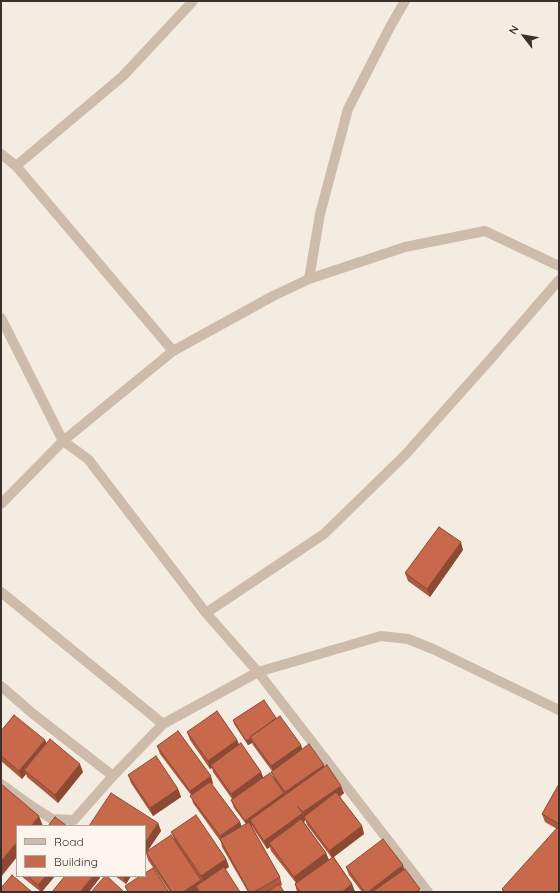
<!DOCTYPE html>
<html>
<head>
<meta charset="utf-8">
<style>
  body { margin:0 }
  #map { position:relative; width:560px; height:893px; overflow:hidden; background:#f4ebe1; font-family:Quicksand,sans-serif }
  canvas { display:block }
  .frame { position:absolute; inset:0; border:2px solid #3b302b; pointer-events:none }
  .legend { position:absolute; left:16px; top:825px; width:130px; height:52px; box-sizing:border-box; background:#fbf5ee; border:1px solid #aea6a0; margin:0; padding:5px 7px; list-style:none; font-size:12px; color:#3b302b }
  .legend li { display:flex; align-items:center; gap:8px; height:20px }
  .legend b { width:20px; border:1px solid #aea6a0 }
  .north { position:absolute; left:504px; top:16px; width:40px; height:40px; -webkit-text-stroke:3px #fbf5ee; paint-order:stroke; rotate:301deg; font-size:11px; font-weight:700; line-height:16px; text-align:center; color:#3b302b }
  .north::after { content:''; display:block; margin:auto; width:14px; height:18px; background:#3b302b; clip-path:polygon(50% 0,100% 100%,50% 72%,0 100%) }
</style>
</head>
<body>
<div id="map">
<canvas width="560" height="893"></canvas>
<div class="frame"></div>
<ul class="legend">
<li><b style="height:5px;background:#cdbbac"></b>Road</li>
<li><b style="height:11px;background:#c8694b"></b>Building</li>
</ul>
<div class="north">N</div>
</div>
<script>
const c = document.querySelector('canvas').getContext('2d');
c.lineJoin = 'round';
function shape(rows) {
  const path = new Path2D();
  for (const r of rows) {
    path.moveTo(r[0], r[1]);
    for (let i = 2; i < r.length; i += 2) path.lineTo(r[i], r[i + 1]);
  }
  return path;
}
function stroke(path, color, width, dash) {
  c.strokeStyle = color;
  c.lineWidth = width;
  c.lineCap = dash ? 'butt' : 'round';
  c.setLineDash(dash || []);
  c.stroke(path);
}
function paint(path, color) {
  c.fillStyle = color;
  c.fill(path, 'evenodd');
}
stroke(shape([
  [1,154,16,166,173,351],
  [16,166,123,76,193,1],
  [309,279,320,214,348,109,390,27,405,1],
  [1,318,63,441,88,459,206,613,258,672,428,892],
  [1,504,63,441,173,351,273,296,309,279,405,247,485,231,559,266],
  [1,592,163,724],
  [206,613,324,534,405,455,495,354,559,280],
  [1,686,32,713,113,776,163,724,258,672,381,636,408,639,433,649,559,710],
  [1,784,30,805,52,819,74,820,113,776]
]), '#cdbbac', 10);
paint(shape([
  [555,1,559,1,559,3,556,1],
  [463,550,430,597,408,581,405,573],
  [276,718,301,745,302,749,324,767,344,793,340,797,362,826,364,834,334,857,352,884,355,892,297,892,295,884,296,883,271,851,270,847,267,849,253,828,252,826,251,826,280,877,282,885,280,886,284,892,248,892,222,847,221,842,193,803,191,795,160,754,157,746,213,783,212,784,240,822,241,827,246,824,234,808,231,800,232,799,213,772,212,768,210,769,190,740,187,732,237,740,239,744,261,772,263,777,274,778,271,772,272,771,253,745,252,743,248,745,234,724,233,720],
  [305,819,307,825,332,858,329,860,326,853,304,822,305,821],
  [1,731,45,740,46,743,83,772,58,803,27,777,26,774,22,779,1,761],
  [128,775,178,789,181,797,153,816,131,783],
  [559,784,559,892,503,892,502,889,557,829,545,822,542,814],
  [158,823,161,831,147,851,174,839,171,832,226,859,229,867,225,869,240,892,198,892,198,891,197,892,170,892,148,860,146,853],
  [346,867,404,869,420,891,424,892,362,892,349,875],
  [21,876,55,876,42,892,41,892],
  [115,876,131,876,126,884]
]), '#ac5a40');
paint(shape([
  [461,542,463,550,430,597,427,589],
  [250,738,252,743,248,745,246,741],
  [45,740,48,747,24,770,26,774,22,779,19,771],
  [237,740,240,747,211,765,212,768,210,769,208,761],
  [301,745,303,752,274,774,271,766],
  [80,764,83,772,58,803,55,795],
  [324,765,327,773,288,800,285,792],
  [261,772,264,780,234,801,231,794],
  [211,776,213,783,193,798,190,791],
  [341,786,344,793,306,820,303,812],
  [178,789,181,797,153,816,150,808],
  [284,793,287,801,250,820,252,826,248,828,245,821],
  [303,813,305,821,271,846,269,843,270,847,267,849,264,841],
  [39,816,43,826,31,826],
  [240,822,243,830,222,844,220,836],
  [158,823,161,831,145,855,145,843],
  [362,826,364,834,332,858,329,851],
  [17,842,17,857,1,877,1,861],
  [326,853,329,861,297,885,294,877],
  [226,859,229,867,204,884,201,876],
  [403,865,405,873,381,892,368,892],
  [46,876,55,876,41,892,38,885],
  [93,876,100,876,100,878,89,892,80,892],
  [123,876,131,876,126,884],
  [201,880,204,887,196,886,198,891,197,892,183,892],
  [352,884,355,892,342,892]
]), '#8c4a34');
const building = shape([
  [439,527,461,542,427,589,405,573,439,527],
  [264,700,276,718,250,737,251,738,246,741,233,720,264,700],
  [217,711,237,740,208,761,187,732,217,711],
  [14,715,45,740,19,771,1,756,1,731,14,715],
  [280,716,301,745,271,766,250,737,280,716],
  [178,731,211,776,190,791,157,746,178,731],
  [50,739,80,764,55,795,24,770,50,739],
  [241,743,261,772,231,794,211,765,241,743],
  [309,744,324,765,285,792,271,772,309,744],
  [156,756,178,789,150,808,128,775,156,756],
  [327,765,341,786,303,812,297,806,303,813,264,841,250,820,327,765],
  [270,773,284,793,245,821,231,800,270,773],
  [210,782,240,822,220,836,190,796,210,782],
  [1,784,39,816,31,826,17,826,17,842,1,861,1,784],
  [559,784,559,824,542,814,559,784],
  [336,792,362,826,329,851,304,817,336,792],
  [111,793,158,823,145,843,145,826,89,826,111,793],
  [196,815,226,859,201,876,171,832,196,815],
  [55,817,67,826,48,826,55,817],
  [301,819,326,853,294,877,269,843,301,819],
  [249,822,280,877,254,892,249,892,220,839,249,822],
  [557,828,559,829,559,892,505,892,502,889,557,828],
  [171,835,201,880,183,892,172,892,146,852,171,835],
  [383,839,403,865,368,892,365,892,346,867,383,839],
  [333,857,352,884,342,892,300,892,295,884,333,857],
  [224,867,240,892,200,892,196,886,224,867],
  [153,868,169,892,128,892,125,886,140,876,145,876,145,873,153,868],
  [405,869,420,889,416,892,372,892,405,869],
  [12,875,32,892,1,892,1,888,12,875],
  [28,876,46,876,38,885,28,876],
  [65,876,93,876,80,892,52,892,65,876],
  [105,876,107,876,124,892,91,892,105,876],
  [279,884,284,892,267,892,279,884]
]);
paint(building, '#c8694b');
stroke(building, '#8c4a34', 1);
</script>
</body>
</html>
